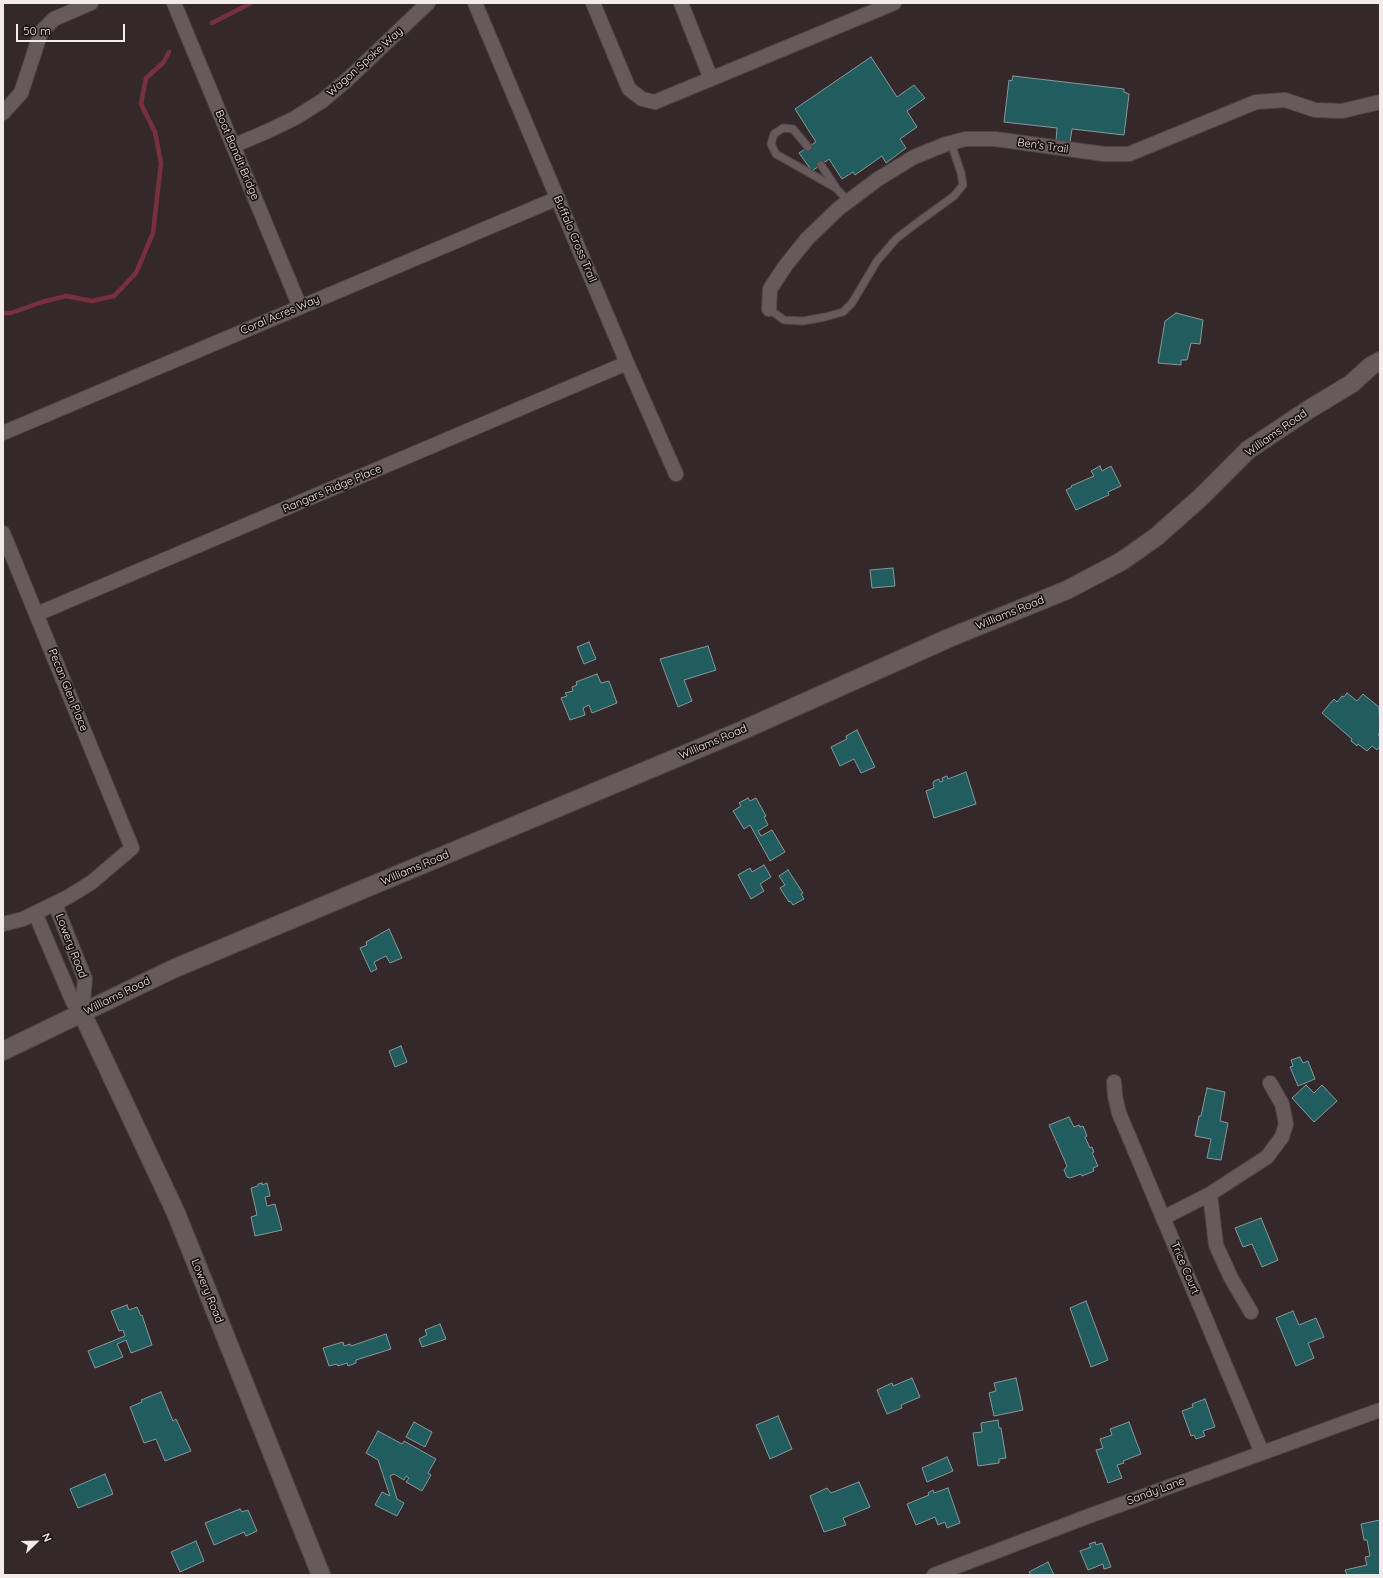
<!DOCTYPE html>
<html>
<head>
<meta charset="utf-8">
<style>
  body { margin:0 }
  #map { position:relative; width:1383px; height:1578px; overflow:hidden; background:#34282a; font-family:Quicksand,sans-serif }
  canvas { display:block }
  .frame { position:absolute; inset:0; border:4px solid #f2eaeb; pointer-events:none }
  .north { position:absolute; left:16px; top:1522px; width:40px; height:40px; -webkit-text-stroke:3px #181213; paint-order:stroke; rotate:67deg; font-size:11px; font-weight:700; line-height:16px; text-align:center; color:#f2eaeb }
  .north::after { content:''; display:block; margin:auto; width:14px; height:18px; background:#f2eaeb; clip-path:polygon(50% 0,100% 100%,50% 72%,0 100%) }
  .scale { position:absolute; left:16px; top:24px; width:109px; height:18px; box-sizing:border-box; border:2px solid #f2eaeb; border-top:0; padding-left:5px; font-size:12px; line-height:14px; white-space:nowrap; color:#f2eaeb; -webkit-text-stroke:3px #181213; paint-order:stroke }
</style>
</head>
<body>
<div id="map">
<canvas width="1383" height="1578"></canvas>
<div class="frame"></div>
<div class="north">N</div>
<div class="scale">50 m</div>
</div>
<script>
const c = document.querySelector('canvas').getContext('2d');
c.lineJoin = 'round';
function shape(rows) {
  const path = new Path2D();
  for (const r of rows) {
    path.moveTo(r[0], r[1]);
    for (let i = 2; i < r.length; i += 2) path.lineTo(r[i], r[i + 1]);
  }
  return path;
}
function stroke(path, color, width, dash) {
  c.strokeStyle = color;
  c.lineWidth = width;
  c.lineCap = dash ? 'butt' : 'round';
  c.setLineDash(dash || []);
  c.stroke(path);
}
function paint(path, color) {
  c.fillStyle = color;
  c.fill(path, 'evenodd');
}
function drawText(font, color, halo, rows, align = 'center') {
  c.font = font + ' Quicksand,sans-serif';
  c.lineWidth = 3.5;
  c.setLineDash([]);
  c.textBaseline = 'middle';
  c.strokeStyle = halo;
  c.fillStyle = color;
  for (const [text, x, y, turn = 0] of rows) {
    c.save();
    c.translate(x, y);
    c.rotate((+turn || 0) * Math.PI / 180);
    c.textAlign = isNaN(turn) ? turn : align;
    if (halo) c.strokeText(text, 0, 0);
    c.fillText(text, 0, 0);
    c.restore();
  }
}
stroke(shape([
  [212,23,251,3],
  [3,313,11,313,42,302,66,296,92,301,114,296,136,273,153,233,161,163,155,132,141,104,146,78,163,63,169,52]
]), '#773040', 4.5);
const building = shape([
  [871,57,897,97,914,85,925,98,907,111,917,127,900,139,906,148,886,163,882,156,855,175,853,172,842,179,829,159,812,171,799,153,816,142,795,109,871,57],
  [1013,76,1124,89,1124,92,1129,94,1124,135,1072,129,1070,142,1056,140,1057,128,1004,122,1009,80,1012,81,1013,76],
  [1176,313,1203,320,1200,344,1191,343,1187,360,1181,360,1181,365,1158,363,1165,321,1176,313],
  [1100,466,1102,471,1111,466,1121,486,1108,492,1109,495,1076,510,1066,490,1072,487,1071,486,1094,476,1091,471,1100,466],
  [893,568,895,586,872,588,870,570,893,568],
  [589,642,596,659,584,664,577,647,589,642],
  [708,646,716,670,684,680,692,701,678,707,660,659,708,646],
  [597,674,601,683,609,681,617,703,592,713,589,705,583,708,585,715,570,720,561,698,567,696,565,693,573,691,572,687,577,685,576,682,597,674],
  [1347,693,1357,701,1363,694,1379,707,1380,732,1378,735,1380,736,1380,746,1377,750,1372,746,1367,751,1358,744,1357,746,1351,741,1352,739,1322,713,1334,699,1337,702,1342,696,1344,697,1347,693],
  [857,730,875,767,861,773,854,759,840,766,831,747,847,739,846,736,857,730],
  [966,772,976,804,934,818,926,791,934,788,933,783,934,781,939,779,940,782,943,781,942,778,947,776,948,779,966,772],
  [748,798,750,801,756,798,766,816,764,817,768,825,758,831,761,836,772,830,785,852,770,861,750,825,744,829,733,811,741,806,739,803,748,798],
  [764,865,771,877,760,884,764,891,751,899,738,875,750,868,752,872,764,865],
  [788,870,803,893,801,894,804,899,793,905,790,901,789,902,780,888,785,885,779,876,788,870],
  [389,929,402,958,390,963,386,956,374,962,377,969,371,972,360,948,367,945,366,942,389,929],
  [401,1046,407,1062,395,1067,389,1051,401,1046],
  [1300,1057,1303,1063,1308,1061,1315,1079,1298,1086,1290,1067,1293,1066,1291,1060,1300,1057],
  [1306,1085,1314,1093,1322,1085,1337,1101,1314,1122,1292,1098,1306,1085],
  [1207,1088,1225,1092,1220,1121,1228,1123,1221,1160,1207,1158,1211,1139,1195,1136,1199,1116,1201,1116,1207,1088],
  [1069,1117,1074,1127,1079,1125,1080,1127,1083,1126,1087,1136,1085,1137,1090,1148,1092,1147,1094,1152,1092,1153,1098,1166,1093,1168,1094,1171,1082,1176,1081,1174,1070,1178,1067,1177,1064,1170,1067,1166,1049,1125,1069,1117],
  [262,1183,262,1185,267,1183,270,1196,265,1197,267,1206,275,1204,282,1230,255,1236,251,1217,257,1215,251,1188,258,1186,258,1184,262,1183],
  [1261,1218,1278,1260,1262,1267,1252,1244,1243,1247,1235,1228,1261,1218],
  [1086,1301,1108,1360,1091,1367,1070,1308,1086,1301],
  [127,1305,129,1310,137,1307,141,1316,142,1315,152,1345,131,1353,126,1340,117,1344,123,1357,95,1368,88,1351,125,1336,123,1330,119,1331,111,1311,127,1305],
  [1293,1311,1299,1325,1316,1318,1324,1337,1308,1343,1314,1358,1296,1366,1276,1318,1293,1311],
  [440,1324,446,1339,422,1347,419,1339,427,1335,425,1330,440,1324],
  [386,1334,391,1349,356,1360,356,1363,348,1366,347,1363,338,1366,337,1364,329,1366,323,1348,343,1342,344,1346,350,1344,351,1346,386,1334],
  [912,1378,920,1397,901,1405,902,1408,887,1414,877,1390,892,1383,893,1386,912,1378],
  [1016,1378,1023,1410,994,1416,989,1393,996,1391,994,1383,1016,1378],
  [161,1392,173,1421,176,1419,191,1451,165,1461,156,1439,144,1443,130,1407,142,1402,141,1400,161,1392],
  [1205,1399,1215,1427,1203,1431,1205,1436,1196,1439,1194,1435,1191,1436,1182,1411,1193,1407,1192,1404,1205,1399],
  [778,1416,792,1449,770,1459,756,1425,778,1416],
  [998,1420,999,1428,1001,1428,1006,1458,999,1459,999,1463,978,1466,973,1433,982,1432,981,1423,998,1420],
  [414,1422,432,1432,425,1447,406,1437,414,1422],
  [1129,1422,1141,1454,1123,1461,1124,1463,1117,1465,1122,1478,1108,1483,1096,1450,1103,1448,1100,1439,1112,1435,1110,1429,1129,1422],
  [378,1431,402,1444,404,1441,436,1459,428,1473,431,1475,422,1491,406,1482,409,1478,406,1476,404,1480,394,1474,390,1476,397,1499,404,1503,397,1516,375,1505,382,1492,390,1496,378,1460,366,1453,378,1431],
  [947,1457,953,1471,927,1482,922,1468,947,1457],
  [105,1474,113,1494,78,1508,70,1489,105,1474],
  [859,1482,870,1507,843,1518,846,1525,824,1532,810,1496,827,1488,831,1493,859,1482],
  [948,1488,960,1523,947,1528,945,1522,938,1525,935,1517,916,1525,907,1504,929,1495,928,1493,933,1490,934,1493,948,1488],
  [240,1509,242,1512,248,1510,257,1531,246,1536,244,1532,214,1545,205,1523,240,1509],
  [1380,1520,1380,1575,1347,1575,1345,1570,1367,1565,1365,1557,1370,1556,1367,1540,1364,1540,1361,1524,1380,1520],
  [196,1541,204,1561,180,1572,171,1552,196,1541],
  [1095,1542,1096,1545,1102,1543,1111,1567,1104,1569,1103,1564,1088,1570,1080,1551,1091,1547,1089,1544,1095,1542],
  [1048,1562,1054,1575,1031,1575,1029,1572,1048,1562]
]);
paint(building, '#215c5f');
stroke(building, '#899898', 1);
const service = shape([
  [808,147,793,129,783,128,774,134,771,144,776,154,836,188,848,201],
  [821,165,835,186],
  [769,309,784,320,803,321,825,317,843,312,852,303,877,261,896,239,914,225,954,196,963,185,961,173,951,143]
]);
const minor = shape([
  [174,3,300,307],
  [475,3,627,363,676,474],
  [593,3,629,89,642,99,655,102,894,3],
  [681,3,711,79],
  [3,113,21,93,41,32,54,19,91,3],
  [233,146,268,131,295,118,322,101,347,80,428,3],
  [769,309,770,289,786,265,807,239,838,209,878,179,914,157,946,144,966,139,995,139,1104,154,1129,154,1256,102,1285,100,1315,110,1342,111,1380,102],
  [3,433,558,198],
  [3,533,132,848,92,882,68,897,23,919,3,924],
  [37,614,627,363],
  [55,904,85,979,82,1013],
  [35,913,73,1002,82,1013],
  [1114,1082,1115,1096,1119,1113,1262,1453],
  [1210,1194,1216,1245,1231,1278,1251,1312],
  [1163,1218,1210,1194,1267,1157,1282,1137,1286,1124,1282,1104,1270,1083],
  [934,1575,1089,1516,1380,1410]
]);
const tertiary = shape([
  [82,1013,176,1213,321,1575],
  [3,1051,173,969,743,730,949,638,1067,590,1122,561,1156,537,1200,498,1248,450,1308,410,1351,384,1371,366,1380,361]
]);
stroke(service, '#4f4546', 9);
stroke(minor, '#4f4546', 16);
stroke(tertiary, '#4f4546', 20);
stroke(service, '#675a5b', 7);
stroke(minor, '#675a5b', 14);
stroke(tertiary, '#675a5b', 18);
drawText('11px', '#f2eaeb', '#181213', [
  ["Wagon Spoke Way",365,62,-42],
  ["Ben's Trail",1043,146,8],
  ["Boot Bandit Bridge",237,155,67],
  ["Buffalo Cross Trail",575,239,67],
  ["Coral Acres Way",280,315,-23],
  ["Williams Road",1276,433,-35],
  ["Rangars Ridge Place",332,489,-23],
  ["Williams Road",1010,613,-22],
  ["Pecan Glen Place",68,690,68],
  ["Williams Road",713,742,-23],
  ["Williams Road",415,868,-23],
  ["Lowery Road",71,946,69],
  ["Williams Road",117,996,-26],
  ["Trice Court",1185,1268,67],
  ["Lowery Road",207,1291,68],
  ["Sandy Lane",1156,1491,-20]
]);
</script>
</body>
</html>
